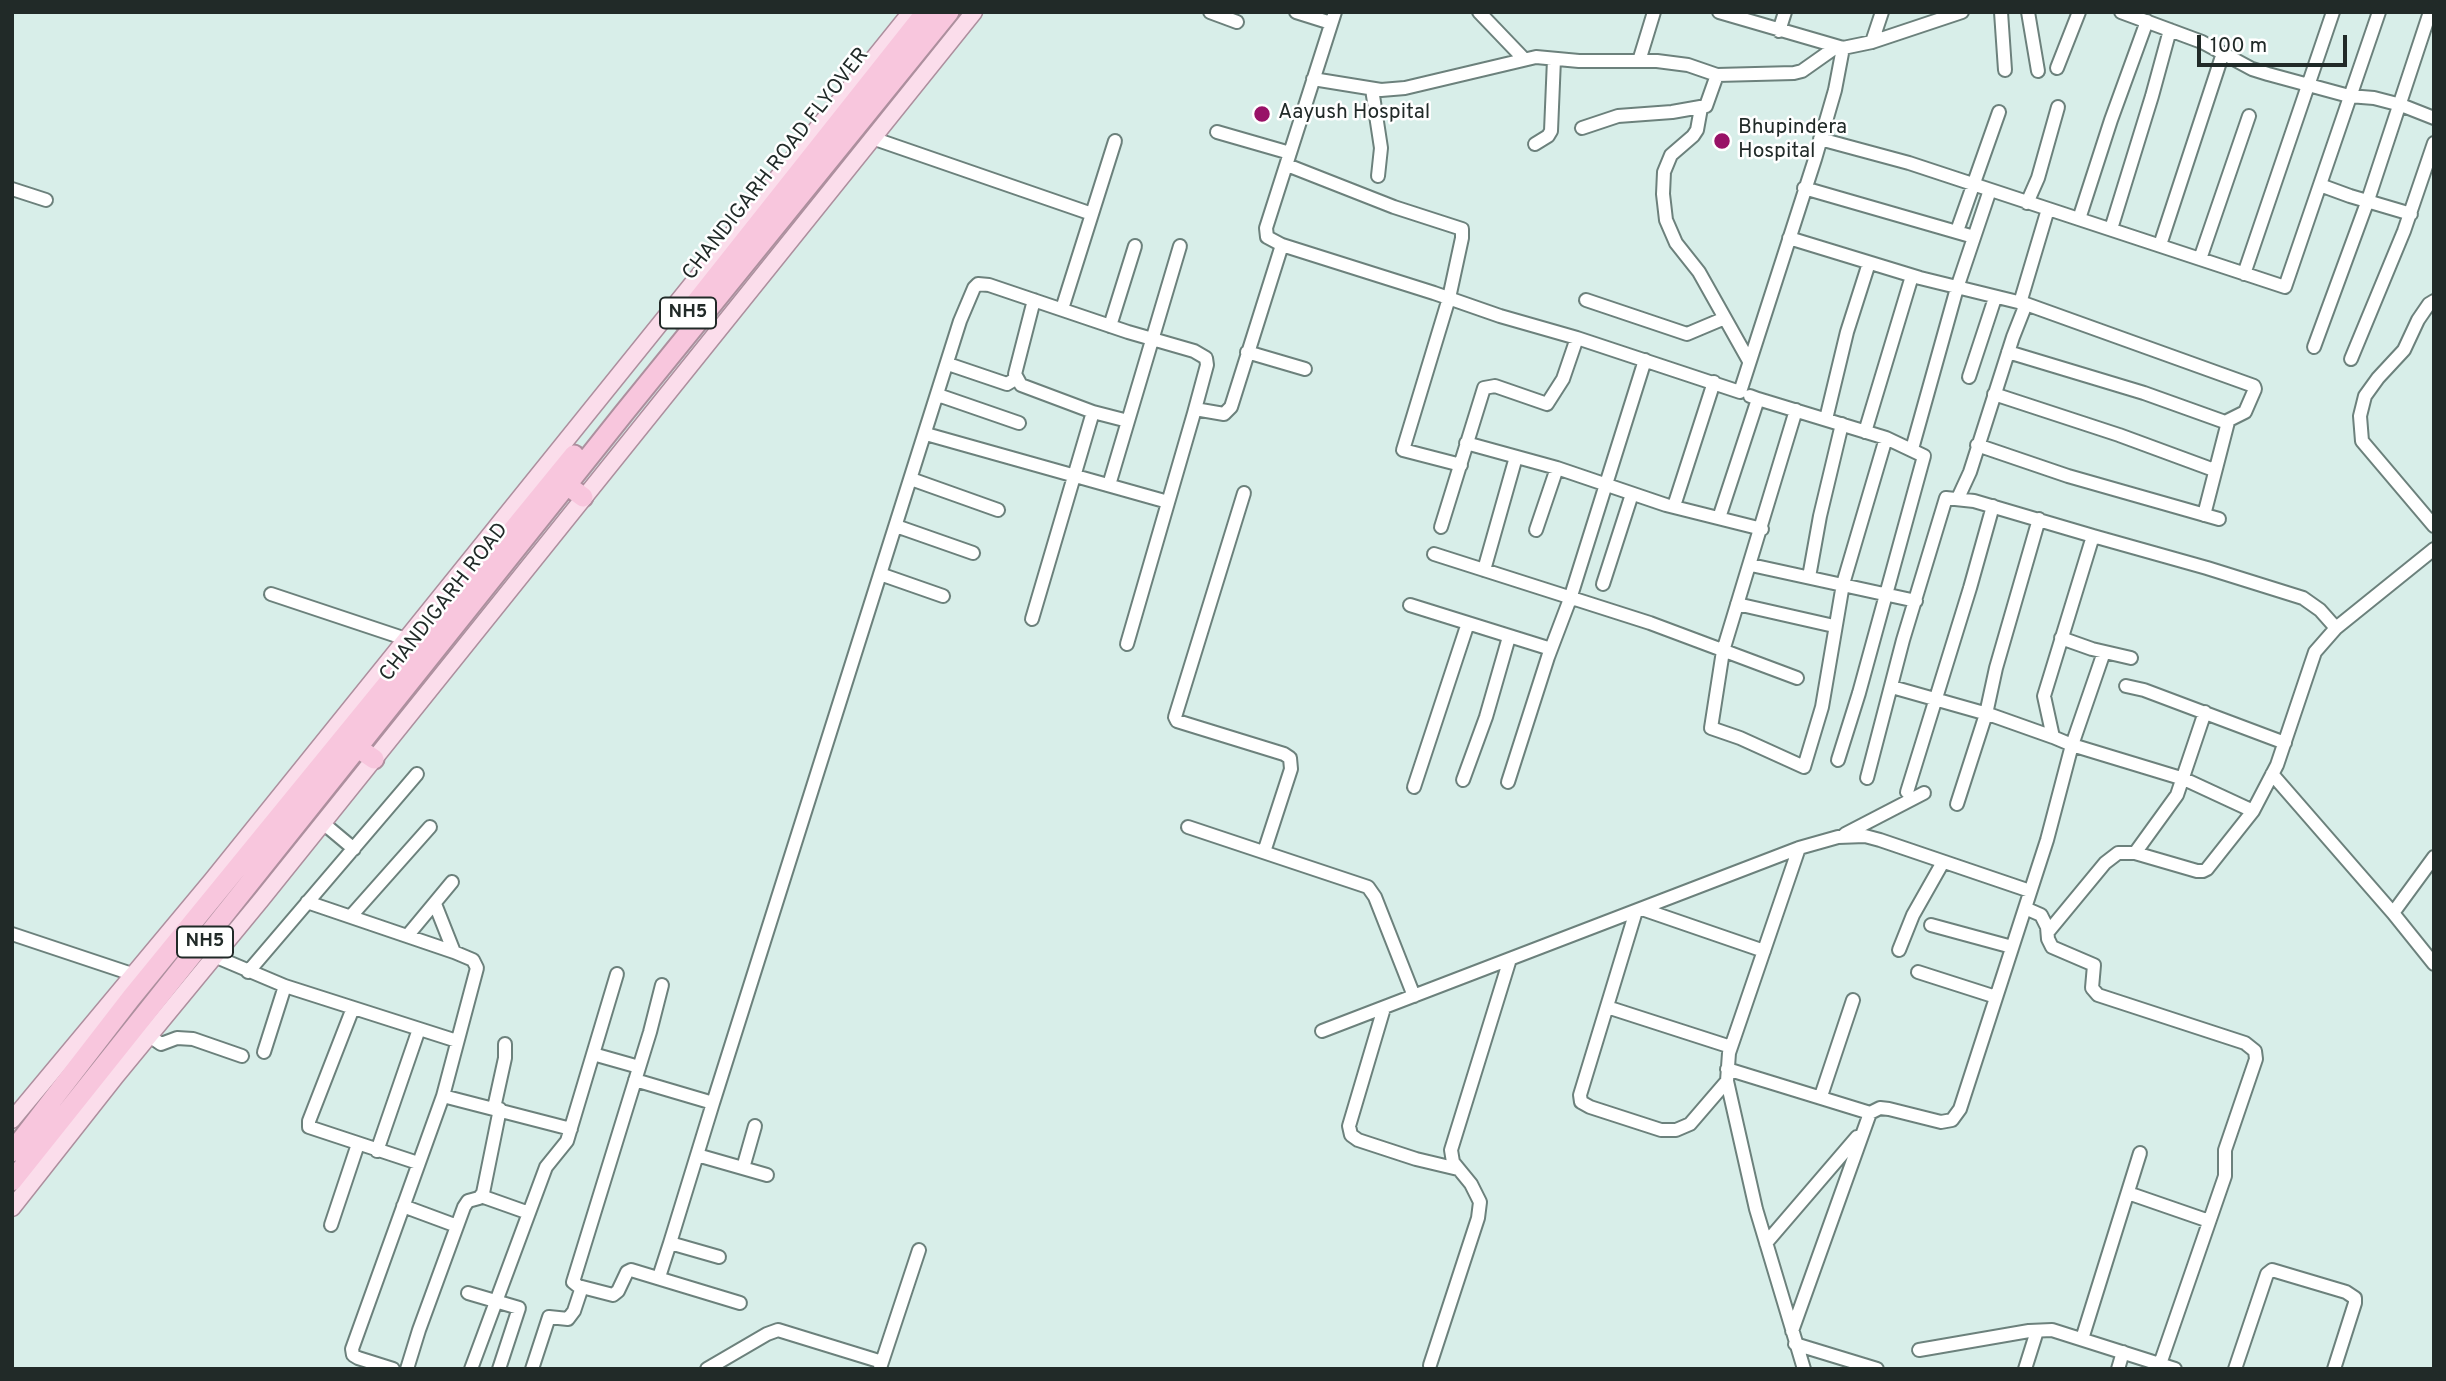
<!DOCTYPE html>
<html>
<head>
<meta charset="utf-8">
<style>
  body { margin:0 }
  #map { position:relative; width:2446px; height:1381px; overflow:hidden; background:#d8eee9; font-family:Overpass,sans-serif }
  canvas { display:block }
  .frame { position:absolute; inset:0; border:14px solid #212a28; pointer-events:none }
  .scale { position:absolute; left:2197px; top:35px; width:150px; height:32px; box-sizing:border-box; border:4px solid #212a28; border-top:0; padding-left:9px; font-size:21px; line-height:24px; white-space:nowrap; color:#212a28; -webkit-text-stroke:5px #fff; paint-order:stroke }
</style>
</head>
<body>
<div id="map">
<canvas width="2446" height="1381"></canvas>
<div class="frame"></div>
<div class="scale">100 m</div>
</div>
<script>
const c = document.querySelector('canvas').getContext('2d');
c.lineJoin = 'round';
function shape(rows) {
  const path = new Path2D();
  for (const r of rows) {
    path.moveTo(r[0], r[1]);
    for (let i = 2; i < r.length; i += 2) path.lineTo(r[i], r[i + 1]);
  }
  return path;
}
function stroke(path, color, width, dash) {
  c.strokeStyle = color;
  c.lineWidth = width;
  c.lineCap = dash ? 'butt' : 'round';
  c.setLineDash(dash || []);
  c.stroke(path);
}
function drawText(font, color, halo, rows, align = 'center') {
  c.font = font + ' Overpass,sans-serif';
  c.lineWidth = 5;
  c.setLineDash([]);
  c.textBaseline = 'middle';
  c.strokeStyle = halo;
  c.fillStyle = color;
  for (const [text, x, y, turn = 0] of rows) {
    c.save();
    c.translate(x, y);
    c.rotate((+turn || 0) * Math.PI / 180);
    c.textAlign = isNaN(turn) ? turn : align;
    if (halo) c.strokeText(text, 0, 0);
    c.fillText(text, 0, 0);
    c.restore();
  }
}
const minor = shape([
  [1210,12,1237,22],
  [1296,12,1331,23],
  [1335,12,1266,228,1267,237,1282,245,1434,293,1500,316,1577,338,1740,392,1815,159,1835,90,1843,48],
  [1479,12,1524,59],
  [1719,12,1843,48,1872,42,1962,12],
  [2001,12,2005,70],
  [2028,12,2038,71],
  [2121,12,2202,42,2252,69,2268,74,2349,96,2374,98,2401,105,2434,118],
  [1779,31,1785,12],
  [1872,42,1882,12],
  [1639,61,1654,12],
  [2057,68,2079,12],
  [1313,79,1381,90,1405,88,1536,57,1579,61,1657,61,1688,65,1717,75,1794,73,1802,71,1836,47],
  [1372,89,1381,148,1378,176],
  [1701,108,1697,130,1693,136,1671,155,1664,172,1663,194,1666,220,1676,243,1699,272,1749,361],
  [1582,128,1618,116,1672,112,1706,106,1717,75],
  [1217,132,1290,153],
  [872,138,1092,214],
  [1820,139,1909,163,2285,287,2379,12],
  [1535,144,1548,136,1551,131,1554,59],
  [1287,165,1394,207,1462,229,1462,238,1449,298,1403,450,1461,465],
  [2320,185,2350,196,2411,214],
  [1804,188,1974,237],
  [12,189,46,200],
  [2027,203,2038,178,2058,107],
  [2079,219,2111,120,2147,21],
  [2111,229,2152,96,2170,30],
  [1957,231,1999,112],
  [1789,238,1920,278,2026,304,2254,386,2255,389,2245,412,2225,422,2144,393,2008,352],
  [2160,245,2223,53],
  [2200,259,2249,116],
  [2244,274,2333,12],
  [1034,300,1015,374,1021,385,1093,412,1128,421],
  [1586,300,1687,334,1725,318],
  [2434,301,2429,304,2418,320,2404,350,2378,378,2365,396,2360,416,2362,441,2434,526],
  [2020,303,2048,209],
  [1062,309,1115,141],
  [1110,326,1135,246],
  [2314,347,2368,200,2430,12],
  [1247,352,1305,369],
  [2351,359,2404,231,2434,143],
  [948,364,1007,384,1017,378],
  [1969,377,1995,298],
  [1994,394,2119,435,2214,470],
  [938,395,1019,423],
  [1758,399,1886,438,1924,456,1859,693,1838,760],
  [1195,409,1224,414,1231,407,1282,245],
  [1796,410,1723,651,1711,728,1740,738,1804,767,1822,707,1843,584,1886,438],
  [1826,419,1847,332,1869,263],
  [1865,432,1912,276],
  [926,434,1168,502],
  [1466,443,1557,468,1666,505,1762,529],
  [1977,445,2068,476,2219,519],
  [1912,449,1957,288,1990,190],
  [911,479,998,510],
  [1109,485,1180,246],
  [1244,493,1175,717,1177,721,1284,754,1290,758,1291,769,1264,852],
  [1958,498,1970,472,2013,337,2026,304],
  [1674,506,1714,382],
  [2204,515,2228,422],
  [1719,518,1758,399,1750,396],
  [896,526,973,553],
  [1441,527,1484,388,1495,386,1547,404,1563,379,1577,338],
  [1536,530,1557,468],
  [2093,536,2207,568,2303,598,2320,610,2336,628],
  [1434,554,1650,623,1797,678],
  [1751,565,1916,601],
  [1484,570,1516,457],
  [880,574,943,596],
  [1809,577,1820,516,1842,424],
  [1603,584,1632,494],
  [271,594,406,639],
  [1737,604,1834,626],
  [1410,605,1551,649],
  [1032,619,1093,412],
  [2061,638,2092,649,2131,658],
  [2126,686,2144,690,2285,743],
  [2053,737,2072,745,2104,652],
  [2272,774,2393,913,2434,964],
  [1867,778,1903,640,1946,498,1974,501,2093,536,2044,696,2053,737,1991,715,1892,687],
  [1463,780,1486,717,1509,637],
  [1508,782,1548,657,1570,599,1645,360],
  [1414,787,1468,623],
  [1907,792,1970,588,1993,506],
  [1957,804,1986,714,1996,668,2039,519],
  [323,823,354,849],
  [1188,827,1368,887,1375,897,1414,996],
  [1845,834,1924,793],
  [1799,848,1729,1053,1727,1081,1756,1209,1804,1369],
  [2135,853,2177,795,2205,712],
  [307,902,454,952,473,960,477,968,443,1096,352,1349,353,1355,358,1358,393,1369],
  [435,904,454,952],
  [2025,908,2041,915,2047,927,2048,939,2052,947,2094,965,2092,988,2098,995,2245,1043,2255,1051,2256,1059,2225,1150,2225,1176,2160,1364],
  [1642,909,1764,951],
  [1636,911,1580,1095,1581,1102,1590,1107,1661,1130,1676,1130,1690,1124,1727,1081],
  [2393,913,2434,857],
  [351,916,430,827],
  [1931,925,2012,947],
  [2048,932,2105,863,2118,853,2135,853,2197,871,2203,871,2207,869,2253,811,2277,765,2315,652,2336,628,2434,549],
  [12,934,135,975],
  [408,935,452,882],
  [1899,950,1913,915,1943,862],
  [214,956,285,986,457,1041],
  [248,972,417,774],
  [1918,972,1996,997],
  [662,985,650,1032,573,1282,578,1286,613,1295,618,1291,627,1272,631,1270,740,1303],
  [1607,1007,1731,1047],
  [353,1008,309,1121,309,1127,418,1163],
  [1384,1008,1349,1126,1351,1135,1358,1140,1416,1159,1458,1169],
  [1322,1031,1799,848,1838,837,1865,836,1880,840,2030,891],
  [148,1035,161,1044,177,1038,193,1039,242,1056],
  [264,1052,285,986],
  [593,1054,639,1067],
  [1727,1069,1870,1113],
  [635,1080,713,1103,670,1243,719,1257],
  [443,1096,571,1129],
  [1821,1096,1853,1000],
  [713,1103,960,321,974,288,978,284,989,285,1128,332,1194,351,1206,358,1207,365,1194,413,1127,644],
  [494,1108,505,1058,505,1044],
  [377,1151,419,1029],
  [697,1155,767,1175],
  [743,1168,755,1126],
  [2128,1193,2209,1221],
  [481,1196,529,1213],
  [403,1206,457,1226],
  [331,1225,358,1144],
  [1766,1243,1857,1137],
  [659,1277,670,1243],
  [468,1293,519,1308,499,1369],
  [1792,1331,1870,1113,1880,1108,1889,1109,1941,1122,1952,1120,1960,1109,2047,840,2072,745,2184,779,2253,811],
  [2082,1339,2140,1153],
  [1795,1344,1877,1369],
  [1919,1350,2029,1331,2052,1330,2175,1369],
  [1430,1365,1478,1218,1480,1202,1471,1184,1453,1162,1451,1150,1510,959],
  [880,1368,919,1250],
  [407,1369,419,1330,464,1207,468,1201,479,1198,483,1193,500,1109],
  [471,1369,546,1167,567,1141,617,974],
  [532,1369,549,1317,568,1319,574,1311,582,1287],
  [707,1369,767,1334,778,1330,882,1362],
  [2025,1369,2037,1331],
  [2118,1369,2123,1352],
  [2235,1369,2267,1274,2272,1270,2346,1292,2355,1298,2355,1303,2334,1369]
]);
const major = shape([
  [12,1120,212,880,911,12],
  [12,1208,116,1076,261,900,974,12]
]);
const highway = shape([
  [682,320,926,12],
  [567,485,583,497],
  [358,748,374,759],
  [12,1152,131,998,574,455],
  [12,1181,624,413,949,12]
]);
stroke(minor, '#6c817c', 16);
stroke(major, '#ad8f9e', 19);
stroke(highway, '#ad8f9e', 23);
stroke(minor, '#fff', 12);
stroke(major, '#fbddeb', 16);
stroke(highway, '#f8c6dd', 19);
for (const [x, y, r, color] of [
  [1262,114,9,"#981267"],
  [1722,141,9,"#981267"]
]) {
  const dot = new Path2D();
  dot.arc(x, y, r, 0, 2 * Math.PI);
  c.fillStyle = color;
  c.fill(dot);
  stroke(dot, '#fff', 2.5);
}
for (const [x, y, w] of [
  [688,313,56],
  [205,942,56]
]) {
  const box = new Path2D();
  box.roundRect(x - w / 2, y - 15.5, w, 31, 5);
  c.fillStyle = '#fff';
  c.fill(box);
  stroke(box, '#212a28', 2);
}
drawText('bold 19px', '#212a28', null, [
  ["NH5",688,313],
  ["NH5",205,942]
]);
drawText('21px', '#212a28', '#fff', [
  ["Aayush Hospital",1278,114],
  ["Bhupindera",1738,129],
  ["Hospital",1738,153]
], 'left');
drawText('21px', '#212a28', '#fff', [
  ["CHANDIGARH ROAD FLYOVER",777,165,-52],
  ["CHANDIGARH ROAD",445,603,-52]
]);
</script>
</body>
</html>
